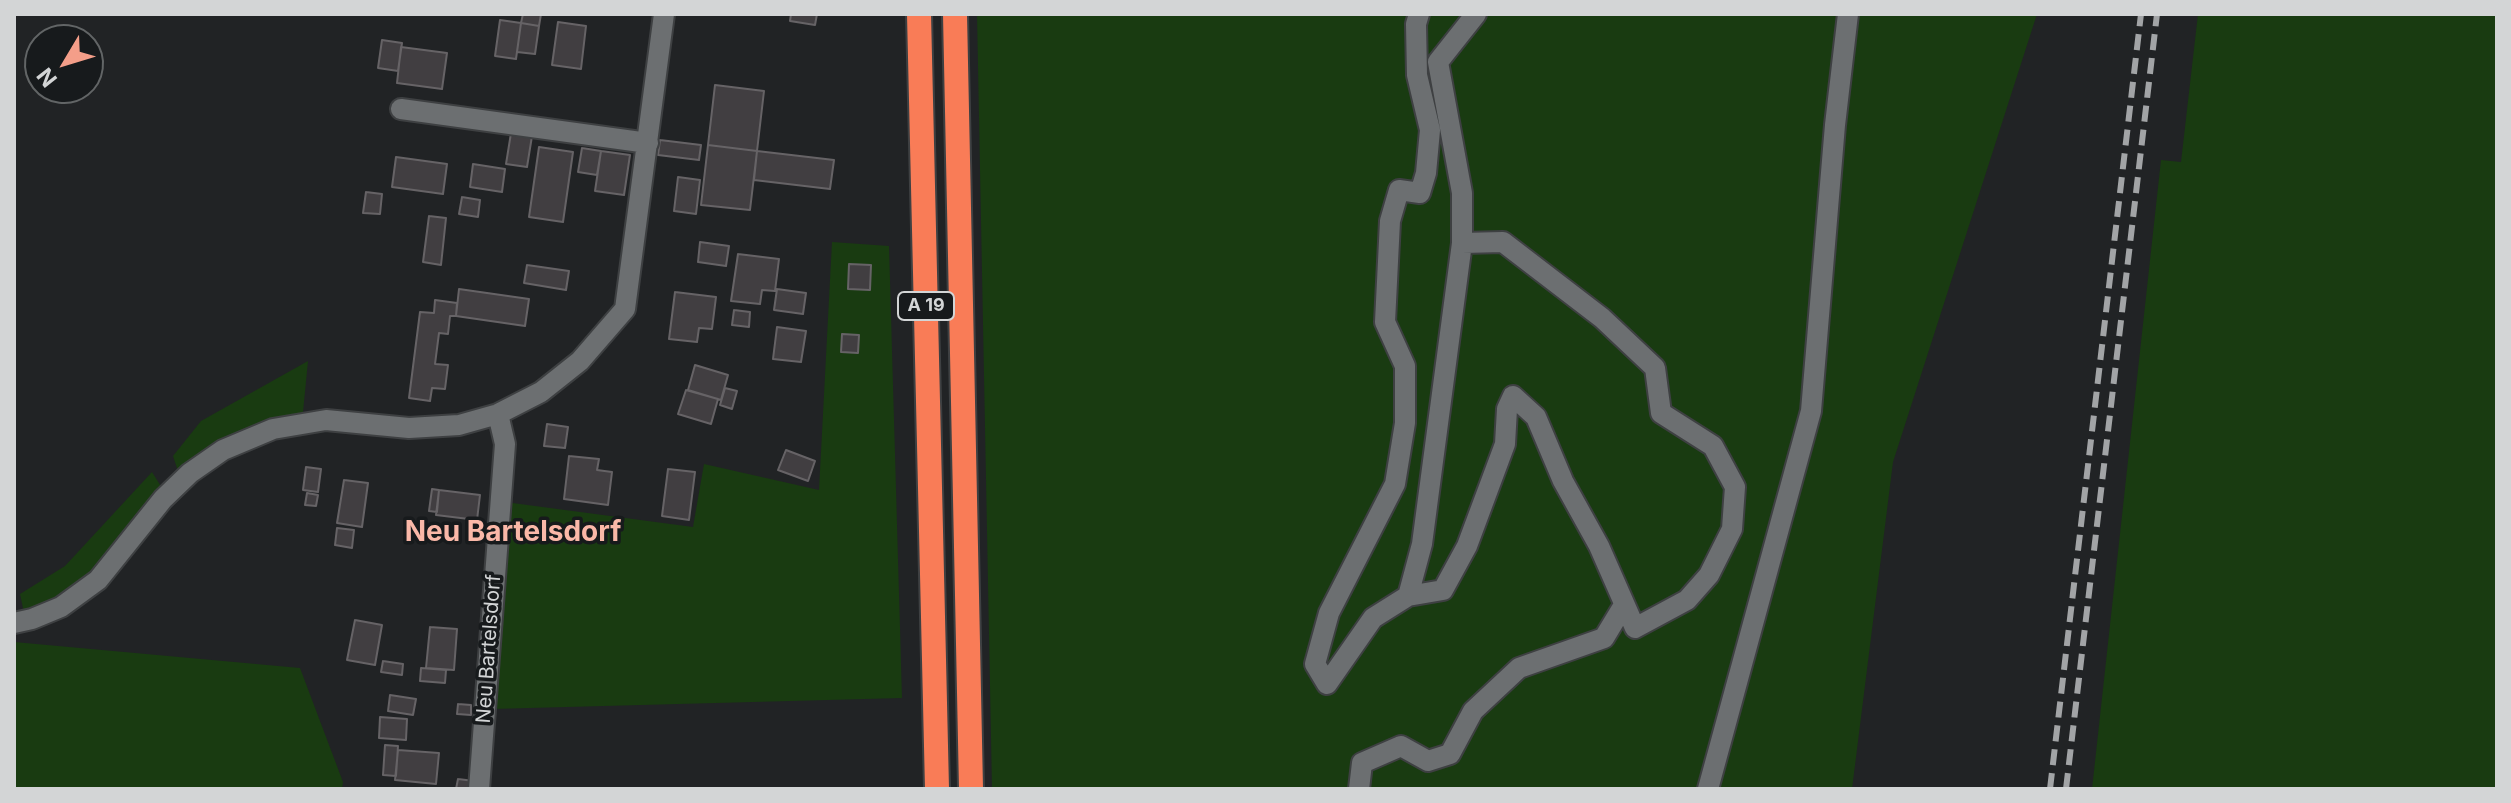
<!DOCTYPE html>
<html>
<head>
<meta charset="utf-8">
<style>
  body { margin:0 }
  #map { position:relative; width:2511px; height:803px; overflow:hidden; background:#212325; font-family:Inter,sans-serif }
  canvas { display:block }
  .frame { position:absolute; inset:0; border:16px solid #d3d5d6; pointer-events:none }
  .north { position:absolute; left:24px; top:24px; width:80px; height:80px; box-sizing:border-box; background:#171a1c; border:2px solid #626566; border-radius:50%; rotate:232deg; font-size:22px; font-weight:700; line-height:32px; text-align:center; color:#d3d5d6 }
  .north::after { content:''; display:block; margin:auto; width:28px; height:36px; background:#f49e89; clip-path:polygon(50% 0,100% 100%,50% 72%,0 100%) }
</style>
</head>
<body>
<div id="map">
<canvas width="2511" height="803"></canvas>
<div class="frame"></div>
<div class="north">N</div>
</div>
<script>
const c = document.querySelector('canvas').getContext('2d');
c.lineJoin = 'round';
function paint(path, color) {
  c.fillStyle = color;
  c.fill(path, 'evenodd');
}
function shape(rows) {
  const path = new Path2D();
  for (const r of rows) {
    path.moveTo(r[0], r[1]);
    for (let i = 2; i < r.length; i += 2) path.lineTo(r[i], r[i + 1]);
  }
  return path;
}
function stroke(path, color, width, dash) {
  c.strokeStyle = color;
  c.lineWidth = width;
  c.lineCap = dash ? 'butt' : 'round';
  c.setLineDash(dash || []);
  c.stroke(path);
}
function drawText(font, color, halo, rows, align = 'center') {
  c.font = font + ' Inter,sans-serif';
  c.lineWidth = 7;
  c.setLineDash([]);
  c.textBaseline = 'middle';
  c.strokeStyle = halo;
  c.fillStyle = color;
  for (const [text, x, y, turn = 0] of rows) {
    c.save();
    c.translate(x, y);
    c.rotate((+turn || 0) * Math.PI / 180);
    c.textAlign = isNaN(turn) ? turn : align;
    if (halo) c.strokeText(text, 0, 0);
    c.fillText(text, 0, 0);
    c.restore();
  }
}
paint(shape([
  [977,14,2037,14,1893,462,1852,789,992,789],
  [2198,14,2497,14,2497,789,2092,789,2161,160,2181,162],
  [832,242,889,246,902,698,492,709,505,502,693,527,704,464,819,490],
  [308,361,303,412,271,421,178,471,173,456,201,421],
  [152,472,162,488,104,560,68,592,24,613,20,594,65,566],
  [14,642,300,668,343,782,342,789,14,789]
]), '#193b11');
const building = shape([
  [523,14,541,14,539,26,521,23,523,14],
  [791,14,817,14,815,25,790,21,791,14],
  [500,20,521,23,516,59,495,56,500,20],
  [558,22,586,26,581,69,552,65,558,22],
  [521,23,539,26,535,54,517,52,521,23],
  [382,40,402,43,398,71,378,68,382,40],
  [401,47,447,53,442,89,397,83,401,47],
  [715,85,764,91,757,151,708,145,715,85],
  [511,133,532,136,527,167,506,164,511,133],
  [660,140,701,145,699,160,658,155,660,140],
  [708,145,757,151,750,210,701,205,708,145],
  [539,147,573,152,563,222,529,217,539,147],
  [582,148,601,151,597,175,578,172,582,148],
  [601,151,630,155,624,195,595,191,601,151],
  [757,151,834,160,830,189,754,180,757,151],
  [396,157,447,164,443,194,392,187,396,157],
  [473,164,505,169,502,192,470,187,473,164],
  [678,177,700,180,696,214,674,211,678,177],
  [366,192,382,194,380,214,363,213,366,192],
  [462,197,480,200,478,217,459,214,462,197],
  [429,216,446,218,441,265,423,262,429,216],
  [700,242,729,246,726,266,698,262,700,242],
  [738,254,779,259,775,291,762,290,760,304,731,301,738,254],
  [849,264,871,265,870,290,848,289,849,264],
  [527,265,569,271,566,290,524,283,527,265],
  [459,289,529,299,525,326,456,316,459,289],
  [777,289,806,293,803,314,774,310,777,289],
  [675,292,716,297,712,329,699,328,697,342,669,339,675,292],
  [435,300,457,303,456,316,450,316,448,334,439,333,435,364,448,365,445,389,432,388,430,401,409,398,420,312,434,313,435,300],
  [734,310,750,312,749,327,732,325,734,310],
  [777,327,806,331,801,362,773,359,777,327],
  [842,334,859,335,858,353,841,352,842,334],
  [695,365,728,375,721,400,688,390,695,365],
  [725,388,737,391,732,409,720,405,725,388],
  [686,390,718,399,711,424,678,414,686,390],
  [547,424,568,427,565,448,544,446,547,424],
  [786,450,815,461,808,481,778,470,786,450],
  [569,456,599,459,597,470,612,472,608,505,564,499,569,456],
  [306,467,321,469,318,492,303,490,306,467],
  [668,469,695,472,689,520,662,516,668,469],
  [344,480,368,483,362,527,337,523,344,480],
  [432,489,439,490,437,512,429,511,432,489],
  [439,490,480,495,477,520,436,515,439,490],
  [307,493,318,495,316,506,305,505,307,493],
  [337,528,354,530,352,548,335,545,337,528],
  [355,620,382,625,375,665,347,660,355,620],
  [430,627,457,629,454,670,426,668,430,627],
  [383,661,403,664,402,675,381,672,383,661],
  [421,668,446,670,445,683,420,681,421,668],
  [390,695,416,699,413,715,388,711,390,695],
  [458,704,471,705,471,715,457,714,458,704],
  [380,717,407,719,406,740,379,738,380,717],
  [385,745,398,746,396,776,383,775,385,745],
  [398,750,439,753,436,784,395,780,398,750],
  [458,779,474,781,473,789,456,789,458,779]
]);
paint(building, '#413e41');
stroke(building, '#666366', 2);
const minor = shape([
  [1419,14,1416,24,1417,75,1430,130,1426,173,1420,193,1399,190,1390,221,1385,322,1405,366,1405,423,1395,484,1329,613,1315,664,1327,684,1373,618,1408,596,1422,544,1462,243,1462,193,1438,62,1476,14],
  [401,109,648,143],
  [1408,596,1443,590,1467,546,1505,444,1507,409,1513,396,1536,417,1563,481,1599,546,1635,628,1687,600,1709,575,1732,529,1735,487,1713,446,1661,413,1655,368,1602,318,1503,242,1462,243],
  [14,623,32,619,61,607,98,580,163,499,190,473,223,450,273,429,326,420,409,428,459,425,498,414,541,392,580,361,625,309,664,14],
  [479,789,505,444,498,414],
  [1359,789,1362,763,1401,746,1428,761,1450,754,1473,711,1519,668,1604,638,1624,605],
  [1708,789,1811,411,1835,125,1848,14]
]);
const highway = shape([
  [919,14,937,789],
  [955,14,971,789]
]);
stroke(minor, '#3e4042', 24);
stroke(highway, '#3e4042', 28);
stroke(minor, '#6c6f71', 20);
stroke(highway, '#f97c57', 24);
stroke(shape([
  [2050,789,2141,14],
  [2066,789,2157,14]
]), '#a2a4a6', 6, [16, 8]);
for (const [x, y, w] of [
  [926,306,56]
]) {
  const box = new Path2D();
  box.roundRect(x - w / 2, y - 14, w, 28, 6);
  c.fillStyle = '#171a1c';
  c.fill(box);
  stroke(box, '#d3d5d6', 2);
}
drawText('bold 18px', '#d3d5d6', null, [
  ["A 19",926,306]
]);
drawText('20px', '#d3d5d6', '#171a1c', [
  ["Neu Bartelsdorf",489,649,-86]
]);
drawText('bold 28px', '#fab8a8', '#171a1c', [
  ["Neu Bartelsdorf",513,533]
]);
</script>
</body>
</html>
